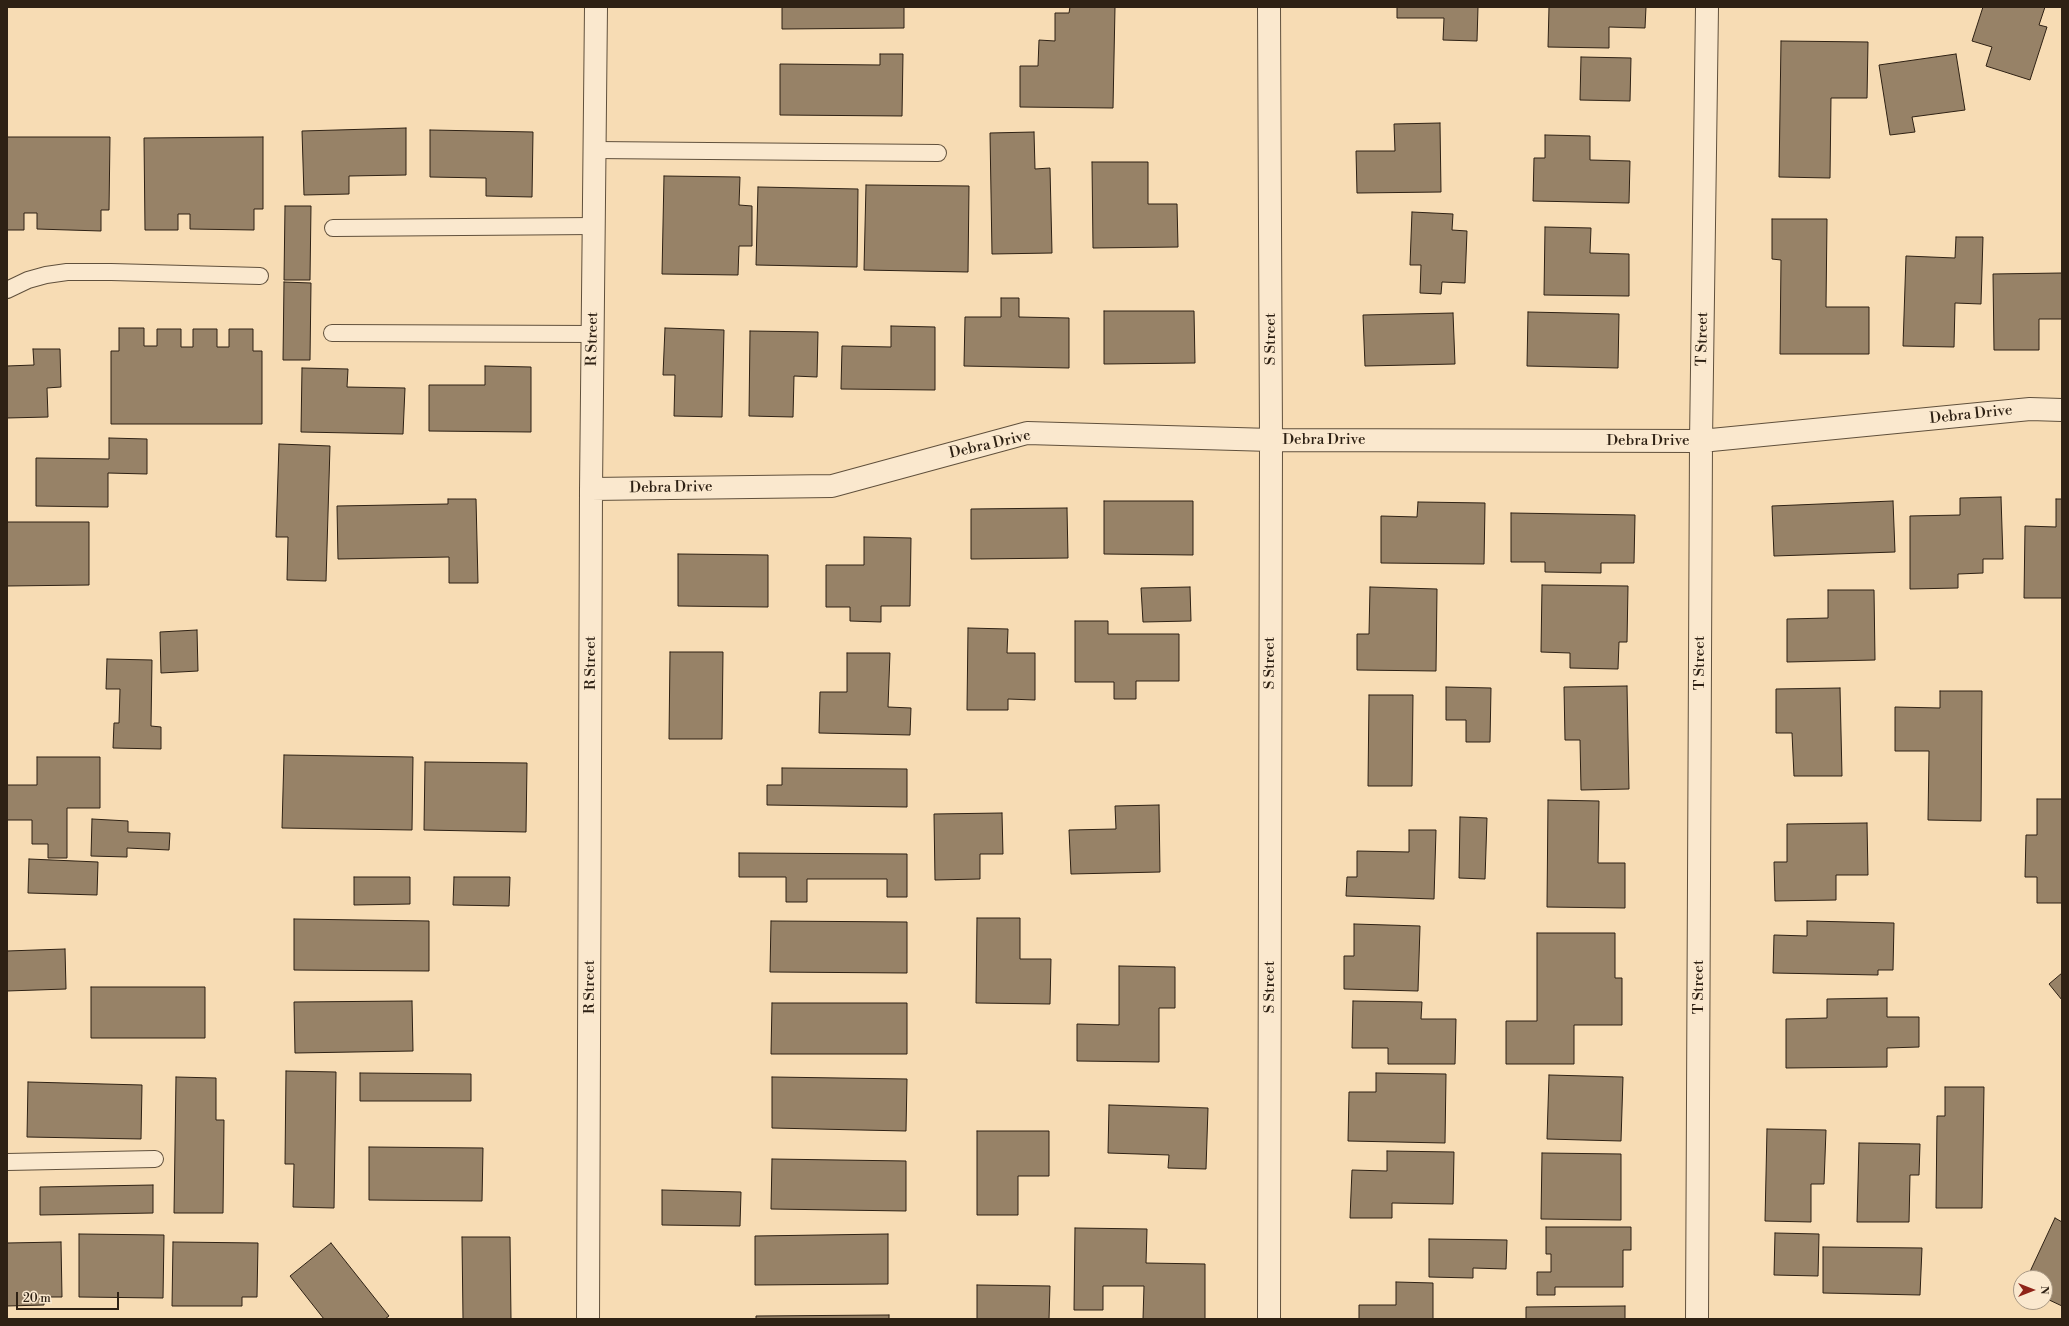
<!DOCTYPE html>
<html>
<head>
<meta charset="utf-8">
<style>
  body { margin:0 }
  #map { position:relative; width:2069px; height:1326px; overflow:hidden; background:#f7dcb4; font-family:"Libre Bodoni",serif }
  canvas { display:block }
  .frame { position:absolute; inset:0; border:8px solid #2e2114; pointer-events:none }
  .north { position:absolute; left:2013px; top:1270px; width:40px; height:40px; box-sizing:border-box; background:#fae8ce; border:1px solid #a89884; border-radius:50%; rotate:90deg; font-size:11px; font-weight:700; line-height:16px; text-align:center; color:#2e2114 }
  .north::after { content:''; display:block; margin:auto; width:14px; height:18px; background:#8f2418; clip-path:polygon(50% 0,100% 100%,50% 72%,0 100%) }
  .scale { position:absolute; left:16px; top:1292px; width:103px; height:18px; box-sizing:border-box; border:2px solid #2e2114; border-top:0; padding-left:5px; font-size:12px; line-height:14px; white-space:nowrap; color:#2e2114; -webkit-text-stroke:3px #fae8ce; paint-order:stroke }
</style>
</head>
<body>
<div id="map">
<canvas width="2069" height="1326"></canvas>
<div class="frame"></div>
<div class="north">N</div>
<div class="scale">20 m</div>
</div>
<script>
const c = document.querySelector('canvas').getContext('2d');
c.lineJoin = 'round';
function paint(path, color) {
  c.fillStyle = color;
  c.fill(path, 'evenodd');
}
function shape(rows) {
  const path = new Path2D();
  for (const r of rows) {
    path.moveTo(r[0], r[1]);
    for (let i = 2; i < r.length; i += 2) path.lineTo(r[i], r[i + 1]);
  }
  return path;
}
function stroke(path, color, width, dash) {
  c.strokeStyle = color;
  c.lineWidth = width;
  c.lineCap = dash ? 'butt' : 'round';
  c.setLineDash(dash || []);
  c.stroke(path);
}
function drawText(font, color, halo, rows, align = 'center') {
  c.font = font + ' "Libre Bodoni",serif';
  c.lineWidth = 3;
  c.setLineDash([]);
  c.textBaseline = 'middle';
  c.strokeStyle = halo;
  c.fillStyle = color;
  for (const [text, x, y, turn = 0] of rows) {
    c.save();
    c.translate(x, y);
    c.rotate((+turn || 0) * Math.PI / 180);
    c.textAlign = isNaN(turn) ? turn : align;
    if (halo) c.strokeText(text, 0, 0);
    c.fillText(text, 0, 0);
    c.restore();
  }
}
const building = shape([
  [782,7,904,7,904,28,782,29,782,7],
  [1070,7,1115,7,1113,108,1020,107,1020,66,1038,66,1039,40,1055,41,1055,13,1069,13,1070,7],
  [1397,7,1478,7,1477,41,1443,40,1444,18,1397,18,1397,7],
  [1549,7,1646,7,1645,28,1609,27,1609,48,1548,47,1549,7],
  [1983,7,2045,7,2039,25,2047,27,2030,80,1986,66,1992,47,1972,41,1983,7],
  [1781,41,1868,42,1867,98,1831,98,1830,178,1779,177,1781,41],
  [880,54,903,54,902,116,780,115,780,64,880,65,880,54],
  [1956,54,1965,110,1912,117,1915,132,1890,135,1879,65,1956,54],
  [1581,57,1631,58,1630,101,1580,100,1581,57],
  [1440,123,1441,192,1357,193,1356,151,1395,151,1394,124,1440,123],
  [406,128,406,175,349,176,349,194,304,195,302,131,406,128],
  [430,130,533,132,532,197,486,196,486,178,430,177,430,130],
  [1034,132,1035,169,1050,168,1052,253,992,254,990,133,1034,132],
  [1545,135,1590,136,1590,160,1630,161,1629,203,1533,201,1534,158,1545,158,1545,135],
  [7,137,110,137,109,210,101,210,101,231,37,229,37,213,24,213,24,230,7,230,7,137],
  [263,137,263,209,254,209,254,230,190,229,190,214,178,214,178,230,145,230,144,138,263,137],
  [1092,162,1148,162,1148,204,1177,204,1178,247,1093,248,1092,162],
  [664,176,740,177,739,205,752,206,752,246,739,246,738,275,662,274,664,176],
  [866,185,969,186,968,272,864,270,866,185],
  [758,187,858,189,857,267,756,265,758,187],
  [285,206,311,206,310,280,284,280,285,206],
  [1412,212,1453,214,1452,230,1467,231,1465,283,1442,282,1441,294,1420,293,1421,265,1410,265,1412,212],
  [1772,219,1827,219,1826,307,1869,307,1869,354,1780,354,1781,260,1772,259,1772,219],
  [1545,227,1591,228,1590,253,1629,254,1629,296,1544,295,1545,227],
  [1956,237,1983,237,1981,304,1955,303,1954,347,1903,346,1906,256,1955,258,1956,237],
  [2062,273,2062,319,2039,319,2039,350,1994,350,1993,274,2062,273],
  [284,282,311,283,310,360,283,360,284,282],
  [1001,298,1019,298,1019,317,1069,318,1069,368,964,366,965,317,1001,317,1001,298],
  [1104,311,1194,311,1195,363,1104,364,1104,311],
  [1528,312,1619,314,1618,368,1527,366,1528,312],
  [1453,313,1455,364,1365,366,1363,315,1453,313],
  [891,326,935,327,935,390,841,389,842,346,891,347,891,326],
  [119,328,144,328,144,346,157,346,157,329,181,329,181,347,193,347,193,329,217,329,217,347,229,347,229,329,253,329,253,351,262,351,262,424,111,424,111,351,119,351,119,328],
  [665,328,724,330,722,417,674,416,675,375,663,375,665,328],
  [750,331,818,332,817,377,794,376,793,417,749,416,750,331],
  [33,349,60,349,61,387,47,388,48,417,7,418,7,366,34,365,33,349],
  [485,366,531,367,531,432,429,431,429,385,485,385,485,366],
  [302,368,348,369,347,387,405,388,403,434,301,432,302,368],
  [109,438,147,439,147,474,108,473,108,507,36,506,36,458,109,459,109,438],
  [279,444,330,446,326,581,287,580,288,537,276,537,279,444],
  [2001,497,2003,559,1983,559,1983,573,1958,574,1958,588,1910,589,1910,516,1960,515,1960,498,2001,497],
  [448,499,476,499,478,583,449,583,449,557,338,559,337,506,448,504,448,499],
  [2056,499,2062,499,2062,598,2024,598,2025,526,2056,527,2056,499],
  [1104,501,1193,501,1193,555,1104,554,1104,501],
  [1893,501,1895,552,1774,556,1772,506,1893,501],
  [1418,502,1485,503,1484,564,1381,563,1381,516,1417,517,1418,502],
  [1067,508,1068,558,971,559,971,509,1067,508],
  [1511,513,1635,515,1634,563,1601,563,1601,573,1545,572,1545,562,1511,562,1511,513],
  [7,522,89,522,89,585,7,586,7,522],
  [864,537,911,538,910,606,881,606,881,622,850,621,850,607,826,607,826,565,864,565,864,537],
  [678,554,768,555,768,607,678,606,678,554],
  [1542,585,1628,586,1627,642,1619,642,1618,669,1570,668,1570,653,1541,652,1542,585],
  [1190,587,1191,621,1143,622,1141,588,1190,587],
  [1370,587,1437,589,1436,671,1357,670,1357,634,1369,634,1370,587],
  [1828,590,1874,590,1875,660,1787,662,1787,619,1828,618,1828,590],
  [1075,621,1108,621,1108,634,1179,634,1179,681,1136,681,1136,699,1114,699,1114,682,1075,682,1075,621],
  [968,628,1008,629,1007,653,1035,653,1035,700,1008,699,1008,710,967,710,968,628],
  [197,630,198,671,161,673,160,632,197,630],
  [670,652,723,652,722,739,669,739,670,652],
  [847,653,890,653,888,707,911,708,910,735,819,733,820,692,847,692,847,653],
  [107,659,152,660,151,726,161,727,161,749,113,748,114,723,119,723,120,689,106,689,107,659],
  [1627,686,1629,789,1581,790,1580,740,1565,740,1564,687,1627,686],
  [1446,687,1491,688,1490,742,1466,742,1466,720,1446,720,1446,687],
  [1840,688,1842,776,1794,776,1792,733,1776,733,1776,689,1840,688],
  [1940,691,1982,691,1981,821,1928,820,1929,751,1895,751,1895,707,1940,708,1940,691],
  [1369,695,1413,695,1412,786,1368,786,1369,695],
  [284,755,413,757,412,830,282,828,284,755],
  [37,757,100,757,100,808,67,808,67,858,48,858,48,844,32,844,32,820,7,820,7,785,37,785,37,757],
  [425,762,527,763,526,832,424,830,425,762],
  [782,768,907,769,907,807,767,805,767,785,782,785,782,768],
  [2037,799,2062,799,2062,903,2037,903,2037,877,2025,877,2026,835,2037,835,2037,799],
  [1548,800,1599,801,1598,863,1625,863,1625,908,1547,907,1548,800],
  [1159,805,1160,872,1071,874,1069,830,1116,829,1115,806,1159,805],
  [1002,813,1003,854,980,854,980,879,935,880,934,814,1002,813],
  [1460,817,1487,818,1485,879,1459,878,1460,817],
  [92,819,128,821,128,832,170,833,169,850,127,848,127,857,91,856,92,819],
  [1867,823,1868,875,1836,875,1836,900,1775,901,1774,862,1787,862,1787,824,1867,823],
  [1409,830,1436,830,1434,899,1346,896,1347,877,1357,877,1357,851,1409,852,1409,830],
  [739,853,907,854,907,897,887,897,887,879,807,879,807,902,786,902,786,877,739,877,739,853],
  [29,859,98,862,97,895,28,893,29,859],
  [354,877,410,877,410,904,354,905,354,877],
  [454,877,510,877,509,906,453,905,454,877],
  [977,918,1020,918,1020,959,1051,959,1050,1004,976,1003,977,918],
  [294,919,429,921,429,971,294,970,294,919],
  [771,921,907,922,907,973,770,972,771,921],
  [1807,921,1894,923,1893,970,1878,970,1878,975,1773,973,1774,935,1807,936,1807,921],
  [1354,924,1420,926,1418,991,1344,989,1344,956,1354,956,1354,924],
  [1537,933,1615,933,1615,978,1622,978,1622,1025,1574,1025,1574,1064,1506,1064,1506,1021,1537,1021,1537,933],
  [65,949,66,989,7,991,7,951,65,949],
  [1119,966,1175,967,1175,1008,1159,1008,1159,1062,1077,1061,1077,1024,1119,1025,1119,966],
  [2062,973,2062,1000,2049,984,2062,973],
  [91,987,205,987,205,1038,91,1038,91,987],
  [1887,998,1887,1017,1919,1017,1919,1047,1887,1048,1887,1067,1786,1068,1786,1019,1827,1018,1827,999,1887,998],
  [412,1001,413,1051,295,1053,294,1002,412,1001],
  [1353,1001,1422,1002,1421,1019,1456,1019,1455,1064,1388,1064,1388,1048,1352,1048,1353,1001],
  [772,1003,907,1003,907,1054,771,1054,772,1003],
  [286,1071,336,1072,334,1208,293,1207,294,1164,285,1164,286,1071],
  [360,1073,471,1074,471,1101,360,1101,360,1073],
  [1376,1073,1446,1074,1445,1143,1348,1141,1349,1092,1376,1092,1376,1073],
  [1549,1075,1623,1077,1621,1141,1547,1139,1549,1075],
  [176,1077,216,1078,216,1120,224,1120,223,1213,174,1213,176,1077],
  [772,1077,907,1079,906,1131,772,1128,772,1077],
  [28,1082,142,1085,141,1139,27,1137,28,1082],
  [1945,1087,1984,1087,1982,1208,1936,1208,1937,1116,1945,1116,1945,1087],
  [1109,1105,1208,1108,1206,1169,1168,1168,1169,1155,1108,1153,1109,1105],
  [1767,1129,1826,1130,1824,1184,1811,1184,1811,1222,1765,1221,1767,1129],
  [977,1131,1049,1131,1049,1176,1018,1176,1018,1215,977,1215,977,1131],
  [1859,1143,1920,1144,1919,1175,1910,1175,1909,1222,1857,1222,1859,1143],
  [369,1147,483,1148,482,1201,369,1200,369,1147],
  [1387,1151,1454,1152,1453,1204,1392,1203,1392,1218,1350,1218,1352,1170,1387,1171,1387,1151],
  [1542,1153,1621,1154,1621,1220,1541,1219,1542,1153],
  [772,1159,906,1161,906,1211,771,1209,772,1159],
  [153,1185,153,1213,40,1215,40,1187,153,1185],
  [662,1190,741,1192,740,1226,662,1225,662,1190],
  [2055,1218,2062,1222,2062,1306,2045,1298,2045,1278,2027,1278,2055,1218],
  [1546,1227,1631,1227,1631,1250,1623,1250,1623,1287,1555,1287,1555,1295,1537,1295,1537,1272,1551,1272,1551,1254,1546,1254,1546,1227],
  [1075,1228,1147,1229,1146,1263,1205,1264,1205,1319,1143,1319,1144,1286,1103,1286,1103,1310,1074,1310,1075,1228],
  [1775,1233,1819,1234,1818,1276,1774,1275,1775,1233],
  [79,1234,164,1235,163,1298,79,1297,79,1234],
  [888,1234,888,1284,755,1285,755,1236,888,1234],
  [462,1237,510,1237,511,1319,463,1319,462,1237],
  [1429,1239,1507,1240,1506,1269,1473,1268,1473,1278,1429,1277,1429,1239],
  [61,1242,62,1297,44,1297,44,1305,7,1306,7,1243,61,1242],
  [173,1242,258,1243,257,1297,242,1297,242,1306,172,1306,173,1242],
  [331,1243,389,1316,385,1319,324,1319,290,1276,331,1243],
  [1823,1247,1922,1248,1920,1295,1823,1293,1823,1247],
  [1396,1282,1433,1283,1433,1319,1359,1319,1359,1305,1396,1305,1396,1282],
  [977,1285,1050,1286,1049,1319,977,1319,977,1285],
  [1625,1306,1625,1319,1526,1319,1526,1307,1625,1306],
  [889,1315,889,1319,756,1319,756,1316,889,1315]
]);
paint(building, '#978267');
stroke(building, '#2e2114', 1);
const service = shape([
  [595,150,938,153],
  [333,228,594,226],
  [7,290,28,280,46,275,67,272,111,272,260,276],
  [332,333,593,334],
  [7,1162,155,1159]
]);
const minor = shape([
  [591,489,832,486,1027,433,1271,440,1701,441,2030,409,2062,410],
  [588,1319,591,489,596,7],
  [1269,1319,1271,440,1269,7],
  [1697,1319,1701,441,1707,7]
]);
stroke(service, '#60503c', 18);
stroke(minor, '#60503c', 24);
stroke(service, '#fae8ce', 16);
stroke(minor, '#fae8ce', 22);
drawText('15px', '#2e2114', '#fae8ce', [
  ["R Street",593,339,-89],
  ["S Street",1271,339,-90],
  ["T Street",1703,339,-89],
  ["Debra Drive",1971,415,-6],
  ["Debra Drive",1324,440],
  ["Debra Drive",1648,441],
  ["Debra Drive",990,445,-13],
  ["Debra Drive",671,488,-1],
  ["R Street",591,663,-90],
  ["S Street",1270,663,-90],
  ["T Street",1700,663,-90],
  ["R Street",590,987,-90],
  ["S Street",1270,987,-90],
  ["T Street",1699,987,-90]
]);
</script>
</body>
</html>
